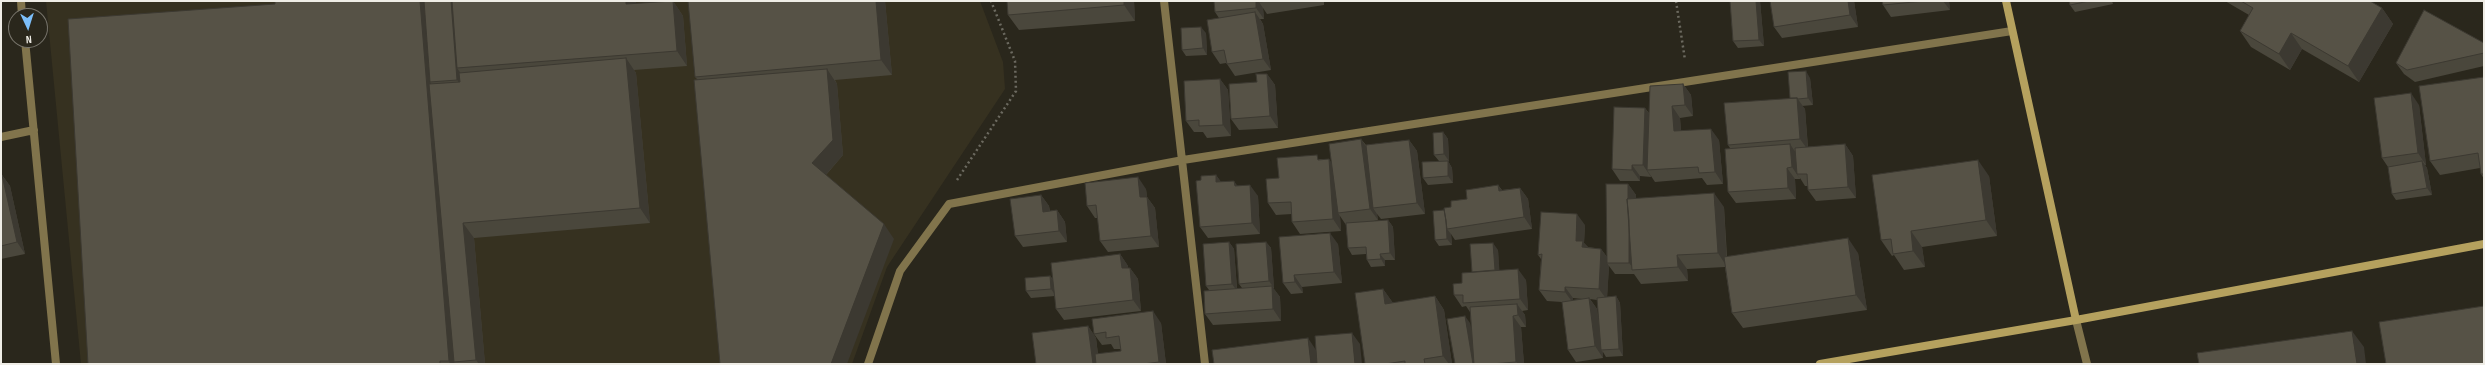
<!DOCTYPE html>
<html>
<head>
<meta charset="utf-8">
<style>
  body { margin:0 }
  #map { position:relative; width:2485px; height:365px; overflow:hidden; background:#2a271c; font-family:"Sofia Sans Condensed",sans-serif }
  canvas { display:block }
  .frame { position:absolute; inset:0; border:2px solid #efede6; pointer-events:none }
  .north { position:absolute; left:8px; top:8px; width:40px; height:40px; box-sizing:border-box; background:#2a271c; border:1px solid #79766d; border-radius:50%; rotate:176deg; font-size:11px; font-weight:700; line-height:16px; text-align:center; color:#efede6 }
  .north::after { content:''; display:block; margin:auto; width:14px; height:18px; background:#7cbef9; clip-path:polygon(50% 0,100% 100%,50% 72%,0 100%) }
</style>
</head>
<body>
<div id="map">
<canvas width="2485" height="365"></canvas>
<div class="frame"></div>
<div class="north">N</div>
</div>
<script>
const c = document.querySelector('canvas').getContext('2d');
c.lineJoin = 'round';
function paint(path, color) {
  c.fillStyle = color;
  c.fill(path, 'evenodd');
}
function shape(rows) {
  const path = new Path2D();
  for (const r of rows) {
    path.moveTo(r[0], r[1]);
    for (let i = 2; i < r.length; i += 2) path.lineTo(r[i], r[i + 1]);
  }
  return path;
}
function stroke(path, color, width, dash) {
  c.strokeStyle = color;
  c.lineWidth = width;
  c.lineCap = dash ? 'butt' : 'round';
  c.setLineDash(dash || []);
  c.stroke(path);
}
paint(shape([
  [46,1,980,1,1003,62,1005,89,887,267,852,364,81,364]
]), '#363120');
stroke(shape([
  [1676,1,1685,60],
  [957,180,1016,91,1015,61,991,1]
]), '#6c6a60', 2.5, [2, 3]);
stroke(shape([
  [21,1,22,16],
  [1164,1,1205,364],
  [25,40,56,364],
  [1,137,34,130],
  [2076,320,2087,364],
  [868,364,900,271,949,204,1183,160,2012,31]
]), '#81744c', 8);
stroke(shape([
  [2006,1,2076,320],
  [1820,364,2076,320,2484,244]
]), '#b5a15e', 8);
paint(shape([
  [673,1,683,16,687,66,634,70,636,73,650,223,474,238,485,364,88,364,275,4,636,4],
  [885,1,892,75,835,80,837,84,843,155,826,175,894,239,697,79,695,77],
  [1007,1,1134,1,1135,21,1019,30,1008,15],
  [1214,1,1324,1,1324,5,1267,14,1263,8,1264,19,1260,19,1263,24,1271,70,1235,76,1227,64,1226,63,1220,64,1212,52,1219,18,1215,12],
  [1730,1,1760,1,1764,46,1738,48,1733,41],
  [1854,1,1858,27,1782,38,1774,27],
  [1882,1,1949,1,1950,10,1891,17,1883,5],
  [2069,1,2112,1,2113,4,2075,12,2070,5],
  [2225,1,2370,1,2382,8,2393,24,2359,82,2302,49,2290,70,2251,47,2240,31,2249,15],
  [1206,33,1207,55,1186,56,1182,50],
  [2484,43,2484,66,2415,82,2404,74,2396,63],
  [1267,74,1275,85,1278,128,1239,130,1231,119,1257,82],
  [2484,77,2484,179,2481,174,2480,168,2440,175,2430,161],
  [1810,78,1813,105,1802,106,1805,109,1808,147,1845,144,1853,156,1856,198,1816,201,1808,190,1808,186,1805,186,1800,178,1800,179,1795,179,1796,199,1736,203,1728,192,1730,148,1728,145,1790,98],
  [1220,79,1228,90,1231,136,1207,138,1203,132,1194,132,1186,121],
  [1683,84,1691,95,1693,116,1680,118,1681,131,1719,140,1723,184,1707,185,1702,178,1655,182,1651,176,1651,177,1640,176,1640,181,1620,181,1612,169,1645,108,1649,113],
  [2419,105,2426,165,2425,165,2427,168,2432,195,2396,200,2392,194,2388,167,2382,158],
  [1443,132,1448,139,1449,161,1448,161,1452,168,1453,183,1428,185,1423,178,1439,161,1434,155],
  [1361,139,1366,145,1409,140,1417,151,1425,214,1381,219,1377,214,1378,220,1370,222,1388,220,1393,227,1395,260,1385,260,1385,266,1371,267,1367,260,1366,254,1352,255,1348,248,1346,225,1340,216,1341,231,1300,234,1292,222,1292,214,1276,215,1268,203,1279,178,1320,159,1329,159,1331,163],
  [1,175,2,175,10,186,25,254,1,259],
  [1216,175,1221,182,1238,186,1258,196,1260,234,1208,238,1200,227,1201,180],
  [1989,176,1997,236,1922,247,1925,267,1904,270,1894,255,1892,256,1881,240],
  [1628,184,1636,195,1636,198,1724,207,1727,256,1858,253,1867,310,1743,328,1732,313,1725,267,1687,269,1688,281,1641,284,1634,274,1615,274,1609,266,1607,297,1616,296,1620,303,1623,356,1606,357,1603,352,1603,358,1576,362,1568,350,1562,302,1547,301,1539,290,1541,259,1538,255,1585,225,1584,243,1588,247,1601,249,1607,257],
  [1573,298,1582,299,1573,300],
  [1590,299,1597,300,1600,330,1597,309],
  [1498,185,1502,190,1520,188,1528,199,1532,229,1455,240,1451,234,1452,245,1439,246,1435,240,1444,210,1467,199],
  [1146,189,1147,197,1155,208,1159,247,1108,252,1100,241,1098,218,1095,218,1087,206],
  [1041,195,1049,206,1050,211,1057,210,1065,222,1067,242,1023,247,1015,236],
  [1229,242,1234,249,1237,288,1242,288,1239,284,1266,242,1271,248,1274,288,1273,288,1280,297,1281,321,1213,325,1205,314,1209,290,1206,286],
  [1338,244,1342,283,1302,287,1303,293,1291,294,1283,283],
  [1498,250,1499,270,1526,280,1528,310,1522,311,1525,315,1526,327,1521,327,1524,364,1455,364,1470,323,1472,335,1470,312,1466,306,1462,307,1454,295,1462,283,1472,272],
  [1120,254,1128,266,1128,268,1130,268,1138,279,1141,311,1064,320,1056,309,1055,296,1031,298,1026,291,1050,276,1053,279],
  [1383,289,1393,303,1435,296,1444,310,1452,364,1365,364],
  [1161,323,1166,364,1036,364,1088,326,1096,338,1098,354,1121,351,1121,349,1114,349,1111,344,1102,345,1094,334]
]), '#4a473c');
paint(shape([
  [420,1,429,1,430,82,436,91,454,362,455,364,450,364,449,361],
  [451,1,458,1,457,68,464,78,465,91,457,80],
  [626,1,636,1,637,20,626,4],
  [673,1,683,16,687,66,677,51],
  [876,1,885,1,892,75,881,60],
  [1124,1,1134,1,1135,21,1124,5],
  [1256,1,1263,1,1259,2,1263,8,1264,19,1256,8],
  [1756,1,1760,1,1764,46,1759,40],
  [1848,1,1854,1,1858,27,1850,15],
  [1943,1,1949,1,1950,10],
  [2382,8,2393,24,2359,82,2348,66],
  [1255,12,1263,24,1271,70,1263,59],
  [1201,27,1206,33,1207,55,1203,48],
  [2291,33,2302,49,2290,70,2279,54],
  [626,58,636,73,650,223,640,208],
  [827,69,837,84,843,155,823,178,812,163],
  [1806,71,1810,78,1813,105,1808,98],
  [1267,74,1275,85,1278,128,1270,116],
  [1220,79,1228,90,1231,136,1223,125],
  [1683,84,1691,95,1693,116,1685,105],
  [2411,93,2419,105,2426,165,2418,153],
  [1797,98,1805,109,1808,150,1800,139],
  [1672,106,1680,118,1682,143,1674,131],
  [1645,108,1653,120,1647,170,1651,176,1651,177,1643,165],
  [1711,129,1719,140,1723,184,1715,172],
  [1443,132,1448,139,1449,161,1444,154],
  [1361,139,1369,151,1373,208,1377,214,1378,220,1370,209],
  [1409,140,1417,151,1425,214,1417,203],
  [1790,144,1798,156,1797,174,1800,179,1792,167],
  [1845,144,1853,156,1856,198,1848,187],
  [1329,159,1337,170,1338,213,1340,216,1341,231,1333,219],
  [1978,160,1989,176,1997,236,1986,220],
  [1448,161,1452,168,1453,183,1448,176],
  [2422,161,2427,168,2432,195,2427,188],
  [1632,165,1640,176,1640,181,1632,170],
  [1787,168,1795,179,1796,199,1788,188],
  [2,175,10,186,25,254,17,242],
  [1216,175,1224,186,1216,182],
  [1138,177,1146,189,1147,197,1155,208,1159,247,1151,236,1140,197],
  [1234,181,1242,192,1235,186],
  [1628,184,1636,195,1637,270,1635,270,1629,263],
  [1250,185,1258,196,1260,234,1252,223],
  [1498,185,1506,197,1499,191],
  [1520,188,1528,199,1532,229,1524,217],
  [1714,193,1724,207,1727,267,1718,253],
  [1041,195,1049,206,1051,223,1043,212],
  [1057,210,1065,222,1067,242,1059,231],
  [1445,210,1447,229,1451,234,1452,245,1447,239],
  [1577,214,1585,225,1584,243,1591,252,1590,258,1576,241],
  [1388,220,1393,227,1395,260,1390,253],
  [463,223,474,238,485,364,479,364,476,360],
  [884,224,894,239,847,364,831,364],
  [1911,231,1922,247,1925,267,1913,251],
  [1330,233,1338,244,1342,283,1334,272],
  [1848,238,1858,253,1867,310,1856,295],
  [1229,242,1234,249,1237,291,1232,284],
  [1266,242,1271,248,1274,288,1269,281],
  [1493,243,1498,250,1500,278,1495,272],
  [1601,249,1609,260,1607,263,1609,266,1607,300,1599,289],
  [1120,254,1128,266,1130,280,1122,268],
  [1380,254,1385,260,1385,266,1381,259],
  [1677,255,1687,269,1688,281,1678,267],
  [1130,268,1138,279,1141,311,1133,300],
  [1518,269,1526,280,1528,310,1520,299],
  [1294,275,1302,287,1303,293,1295,282],
  [1050,276,1055,283,1056,296,1051,289],
  [1272,286,1280,297,1281,321,1273,309],
  [1565,287,1573,298,1573,303,1565,292],
  [1383,289,1393,303,1385,304],
  [1435,296,1444,310,1452,364,1449,364,1443,356],
  [1616,296,1620,303,1623,356,1619,349],
  [1589,298,1597,309,1602,350,1601,350,1603,352,1603,358,1595,346],
  [1517,304,1525,315,1526,327,1518,315],
  [1153,311,1161,323,1166,364,1161,364,1159,362],
  [1465,316,1470,323,1477,364,1473,364],
  [1513,316,1521,327,1524,364,1518,364,1516,362],
  [1088,326,1096,338,1099,364,1093,364],
  [2352,331,2364,347,2366,364,2357,364],
  [1352,333,1360,344,1362,364,1355,364],
  [1308,338,1316,350,1318,364,1311,364]
]), '#3c3931');
const building = shape([
  [275,1,420,1,449,361,440,361,440,364,88,364,68,19,275,4,275,1],
  [424,1,451,1,457,80,430,82,424,1],
  [452,1,626,1,626,4,673,1,677,51,457,68,452,1],
  [688,1,876,1,881,60,695,77,688,1],
  [1007,1,1124,1,1124,5,1008,15,1007,1],
  [1214,1,1256,1,1256,8,1215,12,1214,1],
  [1259,1,1268,1,1259,2,1259,1],
  [1730,1,1756,1,1759,40,1733,41,1730,1],
  [1770,1,1848,1,1850,15,1774,27,1770,1],
  [1882,1,1924,1,1883,5,1882,1],
  [2069,1,2089,1,2070,5,2069,1],
  [2241,1,2370,1,2382,8,2348,66,2291,33,2279,54,2240,31,2253,8,2241,1],
  [2424,10,2484,43,2484,53,2407,70,2396,63,2424,10],
  [1255,12,1263,59,1227,64,1224,50,1212,52,1207,20,1255,12],
  [1201,27,1203,48,1182,50,1181,28,1201,27],
  [626,58,640,208,463,223,476,360,454,362,429,84,460,82,459,73,626,58],
  [827,69,833,140,812,163,884,224,831,364,720,364,694,80,827,69],
  [1806,71,1808,98,1798,99,1797,98,1790,98,1788,72,1806,71],
  [1256,74,1267,74,1270,116,1231,119,1229,84,1257,82,1256,74],
  [2484,77,2484,174,2481,174,2478,153,2430,161,2419,86,2484,77],
  [1220,79,1223,125,1199,126,1199,120,1186,121,1184,81,1220,79],
  [1683,84,1685,105,1672,106,1674,131,1711,129,1715,172,1699,173,1698,167,1647,170,1650,86,1683,84],
  [2411,93,2418,153,2382,158,2374,98,2411,93],
  [1797,98,1800,139,1728,145,1724,103,1797,98],
  [1614,107,1645,108,1643,165,1632,165,1632,170,1612,169,1614,107],
  [1443,132,1444,154,1434,155,1433,133,1443,132],
  [1361,139,1370,209,1338,213,1329,144,1361,139],
  [1409,140,1417,203,1373,208,1366,145,1409,140],
  [1790,144,1792,167,1787,168,1788,188,1728,192,1725,149,1790,144],
  [1845,144,1848,187,1808,190,1807,174,1797,174,1795,148,1845,144],
  [1317,155,1318,160,1329,159,1333,219,1292,222,1291,202,1268,203,1266,179,1279,178,1277,158,1317,155],
  [1978,160,1986,220,1911,231,1913,251,1893,254,1891,239,1881,240,1872,175,1978,160],
  [1448,161,1448,176,1423,178,1422,162,1448,161],
  [2422,161,2427,188,2392,194,2388,167,2422,161],
  [1,175,2,175,17,242,1,246,1,175],
  [1216,175,1216,182,1234,181,1235,186,1250,185,1252,223,1200,227,1196,181,1201,180,1201,176,1216,175],
  [1138,177,1140,197,1147,197,1151,236,1100,241,1096,205,1087,206,1085,183,1138,177],
  [1606,184,1628,184,1628,198,1627,199,1629,220,1629,263,1607,263,1606,184],
  [1498,185,1499,191,1520,188,1524,217,1447,229,1444,208,1451,207,1451,201,1467,199,1466,190,1498,185],
  [1714,193,1718,253,1677,255,1678,267,1632,270,1627,199,1714,193],
  [1041,195,1043,212,1057,210,1059,231,1015,236,1010,199,1041,195],
  [1444,210,1446,220,1447,239,1435,240,1433,211,1444,210],
  [1541,212,1577,214,1576,241,1583,241,1582,247,1601,249,1599,289,1565,287,1565,292,1539,290,1542,254,1538,255,1541,212],
  [1388,220,1390,253,1380,254,1381,259,1367,260,1366,247,1348,248,1346,223,1388,220],
  [1330,233,1334,272,1294,275,1295,282,1283,283,1279,237,1330,233],
  [1848,238,1856,295,1732,313,1724,257,1848,238],
  [1229,242,1232,284,1206,286,1203,244,1229,242],
  [1266,242,1269,281,1239,284,1236,244,1266,242],
  [1493,243,1495,270,1472,272,1470,244,1493,243],
  [1120,254,1122,268,1130,268,1133,300,1056,309,1051,263,1120,254],
  [1518,269,1520,299,1463,303,1463,295,1454,295,1453,284,1462,283,1462,273,1518,269],
  [1050,276,1051,289,1026,291,1025,278,1050,276],
  [1272,286,1273,309,1205,314,1204,291,1272,286],
  [1383,289,1385,304,1435,296,1443,356,1424,359,1425,364,1405,364,1405,361,1385,364,1365,364,1355,293,1383,289],
  [1616,296,1619,349,1601,350,1597,298,1616,296],
  [1589,298,1595,346,1568,350,1562,302,1589,298],
  [1517,304,1518,315,1513,316,1516,362,1491,364,1474,364,1470,307,1517,304],
  [2484,306,2484,364,2386,364,2379,322,2484,306],
  [1153,311,1159,362,1143,364,1096,364,1095,354,1121,351,1119,336,1106,338,1106,332,1094,334,1092,319,1153,311],
  [1465,316,1473,364,1455,364,1447,319,1465,316],
  [1088,326,1093,364,1036,364,1032,333,1088,326],
  [2352,331,2357,364,2199,364,2197,353,2352,331],
  [1352,333,1355,364,1317,364,1315,336,1352,333],
  [1308,338,1311,364,1214,364,1212,350,1308,338]
]);
paint(building, '#565246');
stroke(building, '#3c3931', 1);
</script>
</body>
</html>
